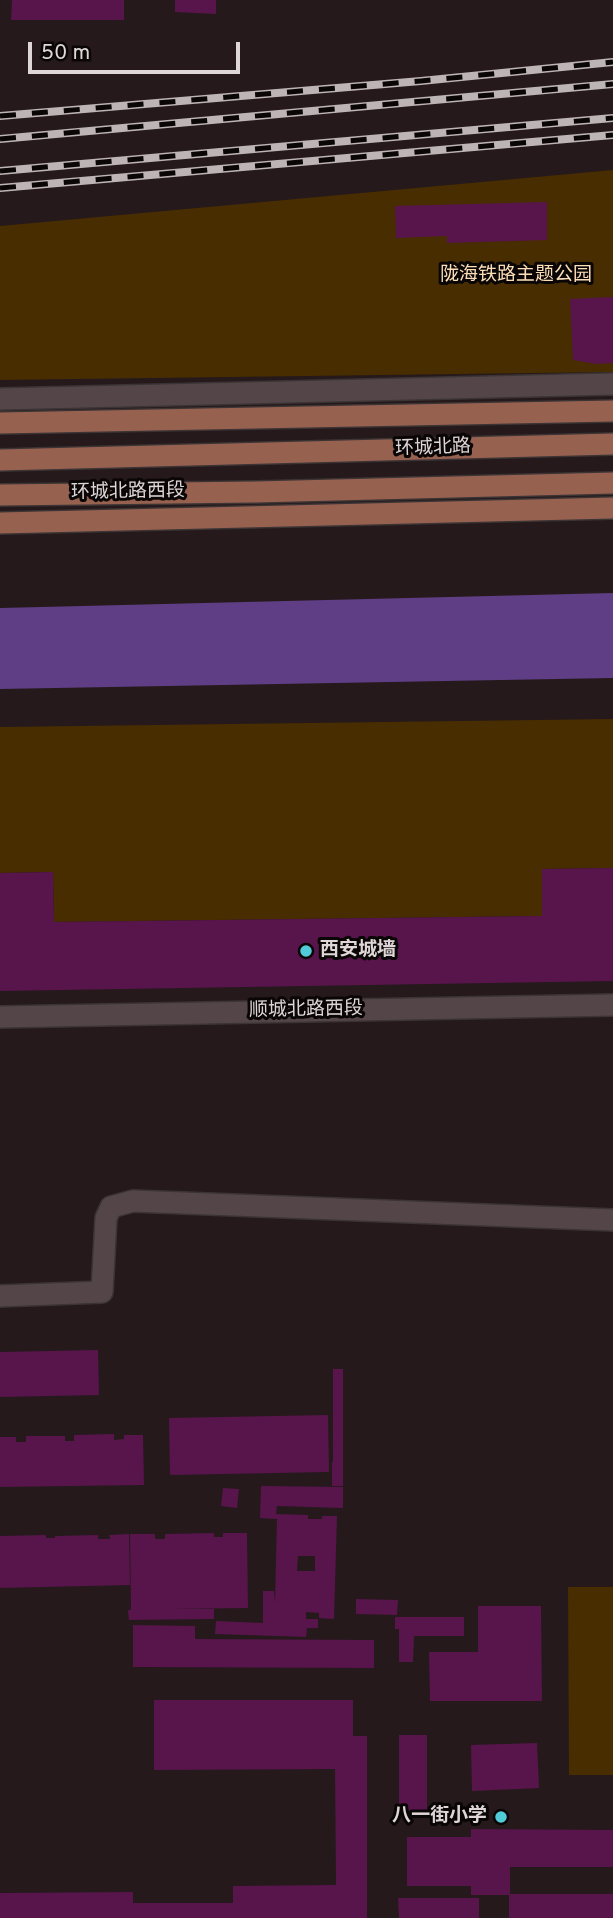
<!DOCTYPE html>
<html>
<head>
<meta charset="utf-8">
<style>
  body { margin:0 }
  #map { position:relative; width:613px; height:1918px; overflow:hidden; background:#25191b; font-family:Overpass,sans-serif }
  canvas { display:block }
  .scale { position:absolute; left:28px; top:42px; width:212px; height:32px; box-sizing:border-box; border:4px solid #ded6d7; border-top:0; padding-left:9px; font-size:21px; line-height:24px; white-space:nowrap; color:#ded6d7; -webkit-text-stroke:5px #0a0606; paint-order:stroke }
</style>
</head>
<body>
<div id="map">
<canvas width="613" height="1918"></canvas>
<div class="scale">50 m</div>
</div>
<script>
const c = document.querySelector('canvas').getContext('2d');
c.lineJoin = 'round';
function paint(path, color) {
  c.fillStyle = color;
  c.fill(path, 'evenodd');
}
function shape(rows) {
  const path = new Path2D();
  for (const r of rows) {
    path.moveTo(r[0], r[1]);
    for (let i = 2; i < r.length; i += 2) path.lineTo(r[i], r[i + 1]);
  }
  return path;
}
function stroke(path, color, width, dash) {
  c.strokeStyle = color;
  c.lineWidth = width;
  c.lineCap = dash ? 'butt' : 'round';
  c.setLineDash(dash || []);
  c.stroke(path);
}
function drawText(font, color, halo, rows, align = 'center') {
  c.font = font + ' Overpass,"Noto Sans SC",sans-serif';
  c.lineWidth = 6;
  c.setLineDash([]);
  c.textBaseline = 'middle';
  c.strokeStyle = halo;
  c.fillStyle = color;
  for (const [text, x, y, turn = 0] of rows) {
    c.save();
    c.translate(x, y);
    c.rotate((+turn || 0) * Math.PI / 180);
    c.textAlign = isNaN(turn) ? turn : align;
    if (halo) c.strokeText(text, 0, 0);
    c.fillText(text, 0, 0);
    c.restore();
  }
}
paint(shape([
  [613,170,613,372,0,380,0,226],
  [613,719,613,868,542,869,542,916,54,922,53,872,0,873,0,727],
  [568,1587,613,1587,613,1775,569,1775]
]), '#472d00');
paint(shape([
  [613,593,613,678,0,689,0,608]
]), '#5f3e85');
paint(shape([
  [12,0,124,0,124,20,11,20],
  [175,0,216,0,216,14,175,12],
  [547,202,547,240,447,243,447,236,396,238,395,206],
  [613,297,613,363,596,364,573,360,570,299],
  [613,868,613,981,0,991,0,873,53,872,54,922,542,916,542,869],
  [98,1350,99,1395,0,1397,0,1352],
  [333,1369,343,1369,343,1486,332,1486,332,1462,333,1462],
  [328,1415,329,1472,170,1475,169,1418],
  [114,1434,114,1440,124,1439,124,1435,143,1435,144,1485,0,1487,0,1437,16,1437,16,1442,26,1442,26,1436,65,1436,65,1441,74,1441,74,1435],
  [261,1486,343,1487,343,1508,277,1506,276,1514,308,1515,308,1519,322,1519,322,1516,337,1516,334,1619,319,1618,319,1613,306,1612,306,1619,318,1619,318,1628,307,1628,306,1637,215,1634,216,1621,263,1623,263,1591,274,1591,275,1603,277,1519,260,1518],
  [298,1556,315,1556,315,1571,297,1571],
  [223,1488,239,1489,237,1508,221,1506],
  [214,1533,214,1537,223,1537,223,1533,247,1533,248,1608,170,1609,214,1609,214,1619,129,1620,128,1610,131,1610,130,1534,155,1534,155,1539,165,1539,165,1534],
  [129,1534,130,1585,0,1588,0,1536,46,1535,46,1538,55,1538,55,1536,98,1535,98,1539,110,1539,109,1535],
  [356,1599,398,1600,397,1615,356,1614],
  [478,1606,541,1606,542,1701,430,1701,429,1652,478,1652],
  [395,1617,464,1617,464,1636,414,1636,413,1662,399,1662,399,1629,395,1629],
  [133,1625,195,1626,195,1639,374,1640,374,1668,133,1667],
  [154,1700,353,1700,353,1736,367,1736,367,1918,0,1918,0,1893,133,1892,133,1903,233,1903,233,1886,336,1885,335,1769,154,1770],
  [399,1735,427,1735,427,1811,399,1811],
  [537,1743,539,1788,472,1791,471,1745],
  [471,1829,613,1830,613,1867,510,1867,510,1894,613,1894,613,1918,509,1918,509,1895,471,1895,471,1886,407,1886,407,1837,471,1837],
  [398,1898,479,1898,479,1918,399,1918]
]), '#57154c');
const minor = shape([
  [0,399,613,384],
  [0,1017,613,1005],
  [0,1296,102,1292,106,1218,111,1207,133,1201,613,1220]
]);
const major = shape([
  [0,423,613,411],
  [0,460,613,444],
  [0,495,256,492,613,483],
  [0,523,613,508]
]);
stroke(minor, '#3b3334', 24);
stroke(major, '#3b3334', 24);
stroke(minor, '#544648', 21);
stroke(major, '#976150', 21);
const rail = shape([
  [0,116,421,81,613,62],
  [0,139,613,84],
  [0,171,613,118],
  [0,188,613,135]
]);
stroke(rail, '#bdb4b5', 8);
stroke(rail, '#0a0606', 5, [16]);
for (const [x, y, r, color] of [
  [306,951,7,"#52cbd8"],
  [501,1817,7,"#52cbd8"]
]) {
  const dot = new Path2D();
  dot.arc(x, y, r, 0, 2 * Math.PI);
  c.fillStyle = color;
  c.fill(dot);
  stroke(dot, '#0a0606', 2.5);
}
drawText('19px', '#fbdeb8', '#0a0606', [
  ["陇海铁路主题公园",516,276]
]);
drawText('19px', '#ded6d7', '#0a0606', [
  ["环城北路",433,449,-2],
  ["环城北路西段",128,493,-1],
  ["顺城北路西段",306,1011,-1]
]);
drawText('bold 19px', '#ded6d7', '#0a0606', [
  ["西安城墙",320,951],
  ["八一街小学",487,1817,"right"]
], 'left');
</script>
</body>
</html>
